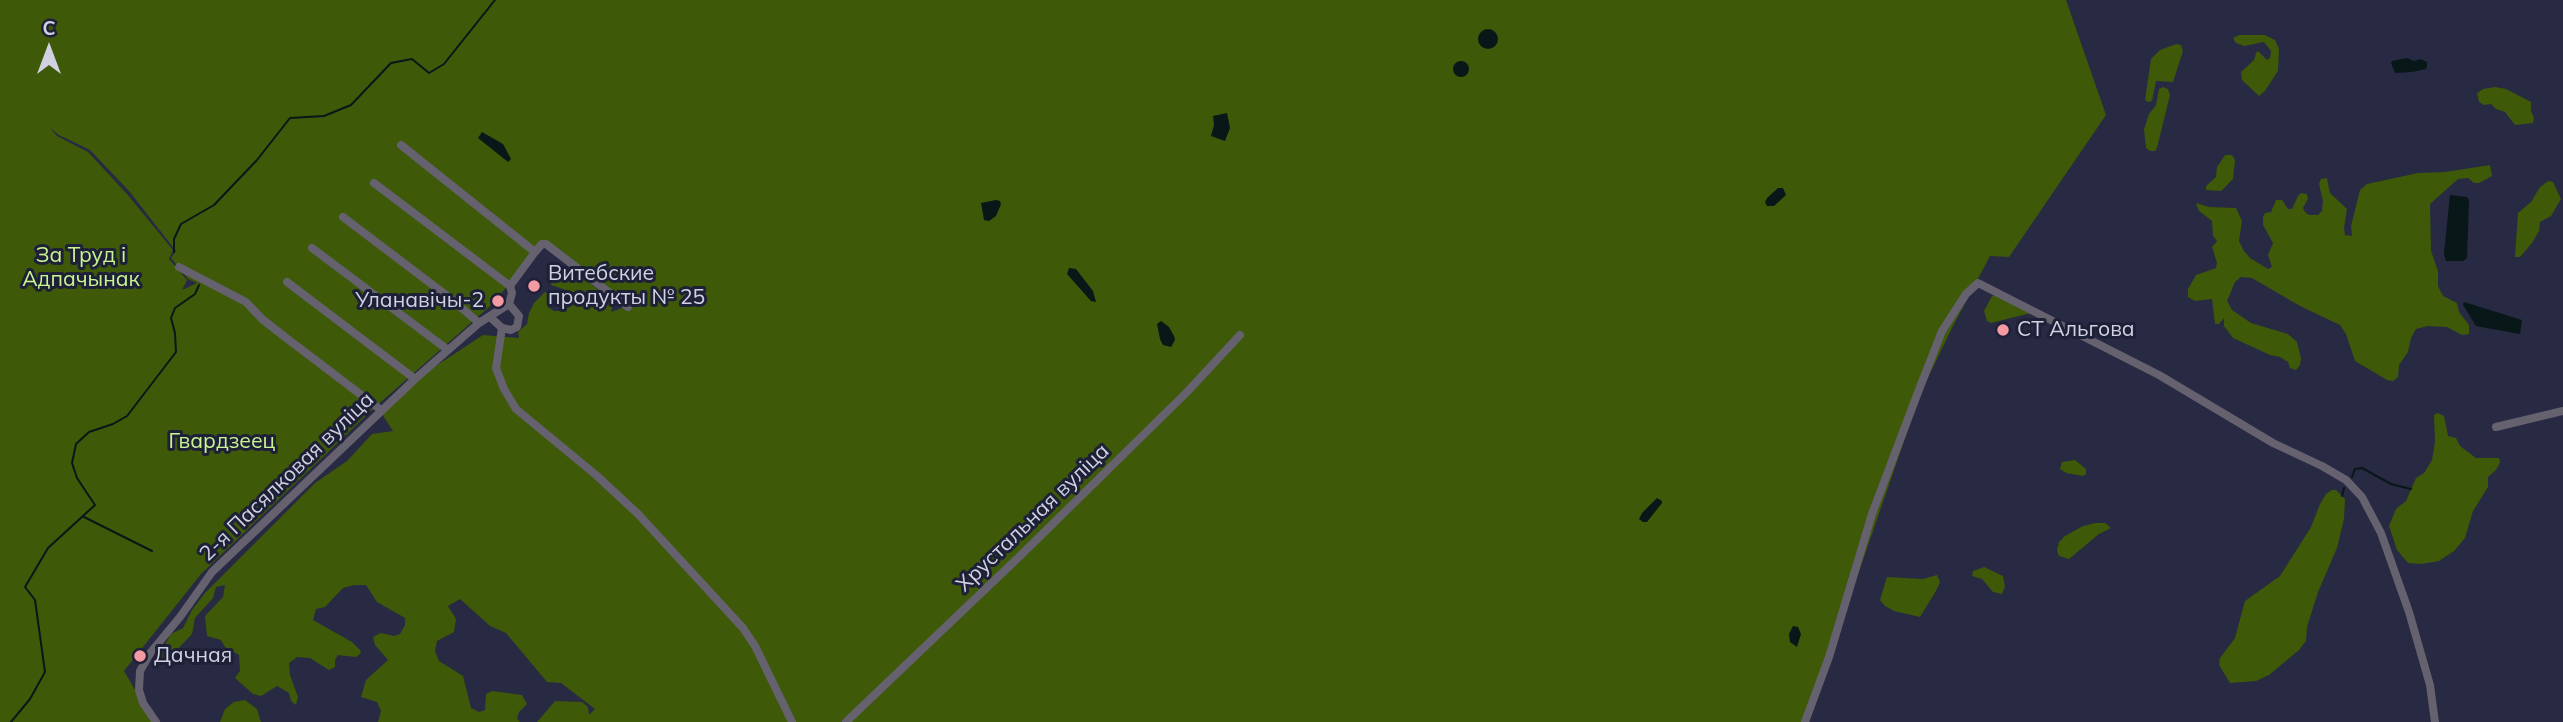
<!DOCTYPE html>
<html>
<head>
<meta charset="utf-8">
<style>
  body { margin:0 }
  #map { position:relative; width:2563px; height:722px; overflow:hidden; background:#282942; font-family:Mulish,sans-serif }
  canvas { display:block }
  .north { position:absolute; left:14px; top:14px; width:70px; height:70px; -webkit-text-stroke:5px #1e2038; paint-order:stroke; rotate:0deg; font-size:19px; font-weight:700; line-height:28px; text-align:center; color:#d0d2e2 }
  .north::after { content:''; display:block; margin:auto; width:24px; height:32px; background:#d0d2e2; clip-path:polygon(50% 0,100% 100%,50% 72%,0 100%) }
</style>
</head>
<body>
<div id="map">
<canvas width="2563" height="722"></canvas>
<div class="north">С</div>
</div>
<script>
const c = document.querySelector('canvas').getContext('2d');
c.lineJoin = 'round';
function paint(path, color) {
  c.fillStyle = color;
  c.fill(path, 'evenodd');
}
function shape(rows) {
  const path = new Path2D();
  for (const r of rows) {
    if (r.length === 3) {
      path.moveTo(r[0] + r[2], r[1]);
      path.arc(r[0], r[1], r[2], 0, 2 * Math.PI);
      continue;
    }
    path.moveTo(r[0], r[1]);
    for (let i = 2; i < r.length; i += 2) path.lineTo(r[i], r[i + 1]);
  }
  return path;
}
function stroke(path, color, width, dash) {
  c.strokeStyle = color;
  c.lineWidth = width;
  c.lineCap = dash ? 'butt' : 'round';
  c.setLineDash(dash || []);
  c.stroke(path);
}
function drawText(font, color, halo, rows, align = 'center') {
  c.font = font + ' Mulish,sans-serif';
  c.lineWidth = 6;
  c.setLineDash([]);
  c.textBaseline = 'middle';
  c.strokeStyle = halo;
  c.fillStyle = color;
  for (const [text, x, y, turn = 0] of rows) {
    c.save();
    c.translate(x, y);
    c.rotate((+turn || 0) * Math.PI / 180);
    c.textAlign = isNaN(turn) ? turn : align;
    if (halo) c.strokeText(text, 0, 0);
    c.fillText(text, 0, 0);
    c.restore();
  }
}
paint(shape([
  [0,0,2066,0,2106,115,2009,257,1990,256,1952,328,1921,392,1807,722,537,722,555,701,582,702,588,707,589,715,595,709,561,683,547,682,506,633,490,626,460,599,448,606,456,619,454,632,437,641,435,651,439,661,463,676,471,708,479,712,485,710,486,694,492,691,522,695,527,704,519,712,517,718,520,722,378,722,381,711,377,702,361,697,366,680,388,660,375,645,373,637,381,633,394,636,400,634,405,625,405,618,377,602,366,585,354,585,343,588,325,607,316,609,313,620,352,642,361,651,360,654,356,657,338,655,335,660,335,667,329,670,310,658,297,657,289,663,290,675,298,697,296,705,291,701,289,693,277,686,261,696,253,694,235,678,240,671,239,655,225,647,221,640,207,636,205,616,223,597,225,585,216,587,213,598,195,618,192,634,172,655,154,664,171,634,183,628,192,610,205,593,315,483,347,461,372,434,393,431,382,414,425,373,483,335,519,338,518,332,527,324,529,313,534,303,545,292,549,294,548,307,554,311,562,311,575,304,576,297,569,291,551,285,552,281,559,278,582,277,610,299,613,304,611,312,625,307,543,246,489,307,374,408,201,574,124,671,154,722,0,722],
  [50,128,59,135,90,150,129,191,176,251,171,258,188,279,197,283,182,290,187,280,169,259,173,250,127,194,88,152,57,136],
  [2239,35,2265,35,2275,40,2279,49,2278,71,2265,91,2259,96,2242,80,2241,72,2254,60,2256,53,2258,51,2267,60,2270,58,2271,51,2264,42,2244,46,2236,43,2233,38],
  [2176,44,2181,45,2183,51,2173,82,2156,81,2152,101,2148,102,2145,100,2151,59,2160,50],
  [2163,87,2168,89,2170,95,2157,148,2155,151,2150,151,2146,148,2144,129,2149,114,2156,105,2159,89],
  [2495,87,2506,89,2531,102,2531,111,2534,118,2533,123,2515,125,2505,112,2496,109,2491,104,2484,105,2479,102,2477,93,2483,89],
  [2225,155,2232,155,2235,160,2233,179,2221,191,2206,190,2206,186,2216,177,2217,167],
  [2490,165,2492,176,2479,183,2474,183,2468,178,2458,179,2430,204,2431,251,2438,271,2438,286,2443,296,2457,303,2459,312,2469,325,2469,334,2462,335,2447,327,2428,326,2416,329,2411,338,2408,352,2399,365,2398,377,2393,381,2387,380,2355,361,2346,334,2340,325,2300,306,2252,278,2241,277,2235,282,2227,301,2232,310,2251,323,2288,334,2297,342,2301,358,2300,365,2296,370,2290,368,2288,362,2280,357,2270,355,2233,338,2224,326,2224,318,2219,324,2215,324,2212,299,2195,301,2188,297,2188,289,2196,275,2216,268,2217,263,2212,247,2217,241,2213,236,2212,221,2199,211,2196,203,2209,207,2236,208,2242,221,2239,241,2244,251,2250,258,2268,269,2272,267,2268,255,2273,243,2263,225,2263,217,2265,213,2271,212,2276,200,2282,200,2288,209,2292,209,2298,196,2301,193,2307,194,2308,199,2303,208,2305,212,2309,215,2318,215,2322,211,2323,201,2319,184,2321,179,2327,178,2330,193,2347,209,2344,228,2345,235,2352,236,2351,226,2360,190,2367,184,2418,173,2445,172],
  [2548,181,2553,182,2561,199,2551,216,2540,222,2539,231,2532,243,2520,257,2515,257,2518,213,2531,202,2540,187],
  [1997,295,2031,313,1991,323,1987,321,1984,311,1992,296],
  [2438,413,2444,416,2448,436,2456,438,2460,446,2476,458,2499,458,2500,462,2496,470,2488,477,2488,487,2473,511,2465,538,2454,551,2439,561,2421,564,2408,563,2397,550,2389,526,2396,509,2406,501,2416,478,2424,473,2432,460,2435,442,2434,415],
  [2075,460,2086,469,2086,474,2083,476,2066,473,2060,469,2062,462],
  [2332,490,2336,490,2345,499,2344,519,2337,548,2318,592,2307,627,2306,641,2299,650,2269,675,2256,681,2230,683,2219,665,2220,658,2235,638,2245,601,2280,576,2311,527,2320,504,2326,494],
  [2095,523,2105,523,2111,528,2099,534,2069,559,2059,556,2057,550,2059,542,2065,536,2083,526],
  [1984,567,2003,576,2005,587,2002,594,1993,592,1982,579,1972,576,1973,571],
  [1937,575,1940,582,1936,591,1920,617,1894,611,1885,606,1880,600,1887,577,1923,579],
  [245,700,257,709,261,722,220,722,225,709,234,702]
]), '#3e5908');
paint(shape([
  [1488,39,10],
  [2407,58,2414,61,2421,59,2427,62,2427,66,2426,69,2412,72,2395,73,2391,63,2392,61],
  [1461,69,8],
  [1227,113,1230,128,1225,141,1211,136,1214,125,1213,116],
  [482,132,503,144,511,159,508,162,478,138],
  [1778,188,1783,188,1786,195,1774,206,1767,206,1765,202,1767,198],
  [2450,195,2467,197,2469,200,2467,258,2463,261,2446,261,2444,254],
  [996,200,1000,201,1001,204,996,216,989,221,984,220,981,203],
  [1069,268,1076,269,1093,291,1096,302,1091,301,1067,274],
  [2464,302,2522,320,2520,334,2476,326,2463,305],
  [1161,321,1169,327,1174,336,1175,340,1171,347,1163,345,1160,339,1157,324],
  [1657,498,1662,501,1662,503,1647,522,1643,522,1639,519,1642,513],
  [1793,626,1798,627,1801,634,1797,647,1790,642,1789,634]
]), '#081718');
stroke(shape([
  [174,252,174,239,181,224,214,205,257,160,290,118,324,116,351,105,391,63,412,59,429,73,444,64,495,0],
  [2352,477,2355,469,2362,468,2391,484,2411,489],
  [2342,496,2344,488],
  [84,517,152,551],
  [11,722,30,699,45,672,35,600,25,587,48,548,95,505,77,478,72,463,76,444,89,432,113,424,127,416,176,352,175,333,171,318,175,308,195,294,199,285]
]), '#081718', 2);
stroke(shape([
  [401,145,535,252,542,244,546,244,628,307],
  [374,183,510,286],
  [343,217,450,298,479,323],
  [312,248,448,350],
  [179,267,246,302,262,319,285,337,381,410],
  [287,282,415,379],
  [510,286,535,252],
  [490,317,502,328,511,330,517,327,519,316,509,304],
  [502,328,496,368,504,389,516,409,596,475,638,514,743,628,755,646,792,722],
  [2496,427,2563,411],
  [156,722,143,703,139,690,140,671,151,652,180,617,212,572,415,379,479,323,509,304,512,293,510,286],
  [846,722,1021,555,1187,392,1240,335],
  [1805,722,1829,657,1872,514,1920,387,1942,331,1966,294,1978,283,2159,375,2273,443,2322,466,2346,480,2362,497,2381,533,2409,612,2430,685,2435,722]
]), '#65616e', 8);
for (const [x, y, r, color] of [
  [534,286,7,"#f49aa2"],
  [498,301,7,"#f49aa2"],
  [2003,330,7,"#f49aa2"],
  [140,656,7,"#f49aa2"]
]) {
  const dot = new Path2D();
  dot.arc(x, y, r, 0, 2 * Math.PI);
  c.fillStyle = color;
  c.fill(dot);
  stroke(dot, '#1e2038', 2.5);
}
drawText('21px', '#c9f590', '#1e2038', [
  ["За Труд і",81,256],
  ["Адпачынак",81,280],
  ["Гвардзеец",222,442]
]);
drawText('21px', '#d0d2e2', '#1e2038', [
  ["Витебские",548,274],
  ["продукты № 25",548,298],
  ["Уланавічы-2",484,301,"right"],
  ["СТ Альгова",2017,330],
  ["Дачная",154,656]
], 'left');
drawText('21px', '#d0d2e2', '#1e2038', [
  ["2-я Пасялковая вуліца",287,477,-44],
  ["Хрустальная вуліца",1033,518,-44]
]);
</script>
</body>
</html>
